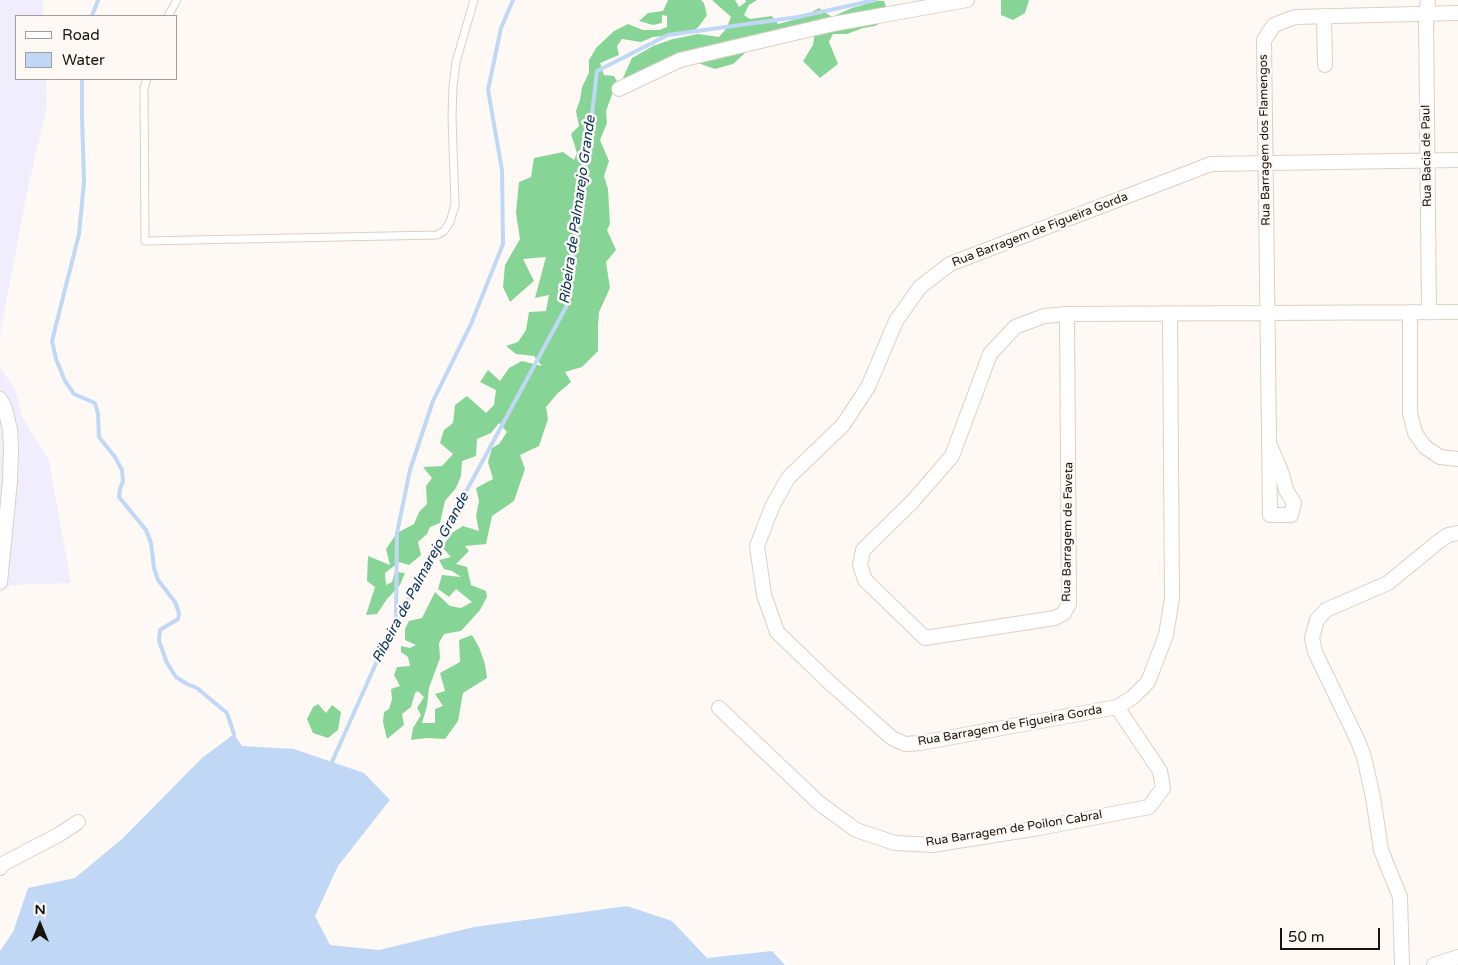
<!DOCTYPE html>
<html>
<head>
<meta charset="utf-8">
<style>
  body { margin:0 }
  #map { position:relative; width:1458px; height:965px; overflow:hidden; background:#fef9f4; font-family:"Varela Round",sans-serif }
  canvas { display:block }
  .legend { position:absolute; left:15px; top:15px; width:162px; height:65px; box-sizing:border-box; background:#fef9f4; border:1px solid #a29d98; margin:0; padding:6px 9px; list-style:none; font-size:15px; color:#17130f }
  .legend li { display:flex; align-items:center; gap:10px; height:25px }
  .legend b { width:25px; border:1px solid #a29d98 }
  .north { position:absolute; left:15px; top:900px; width:50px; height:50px; -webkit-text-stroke:4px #fef9f4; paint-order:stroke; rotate:0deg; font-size:14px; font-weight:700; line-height:20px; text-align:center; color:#17130f }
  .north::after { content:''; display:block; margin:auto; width:18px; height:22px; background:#17130f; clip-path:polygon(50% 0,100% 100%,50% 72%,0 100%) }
  .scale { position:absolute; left:1280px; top:928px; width:100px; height:22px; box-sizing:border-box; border:2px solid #17130f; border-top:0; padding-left:6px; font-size:15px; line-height:18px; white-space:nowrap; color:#17130f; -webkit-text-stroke:4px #fef9f4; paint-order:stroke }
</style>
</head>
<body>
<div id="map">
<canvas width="1458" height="965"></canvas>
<ul class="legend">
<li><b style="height:6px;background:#fff"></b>Road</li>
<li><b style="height:14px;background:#c0d8f5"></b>Water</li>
</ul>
<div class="north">N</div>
<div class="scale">50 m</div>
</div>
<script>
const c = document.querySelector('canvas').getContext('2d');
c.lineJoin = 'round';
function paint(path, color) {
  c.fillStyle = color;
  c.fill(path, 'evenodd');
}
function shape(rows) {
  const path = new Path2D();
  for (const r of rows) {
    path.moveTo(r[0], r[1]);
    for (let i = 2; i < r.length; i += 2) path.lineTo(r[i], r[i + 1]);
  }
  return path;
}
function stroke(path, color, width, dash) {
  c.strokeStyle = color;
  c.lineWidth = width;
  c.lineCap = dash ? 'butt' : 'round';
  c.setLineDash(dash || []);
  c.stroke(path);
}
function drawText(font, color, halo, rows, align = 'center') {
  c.font = font + ' "Varela Round",sans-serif';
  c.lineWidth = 5;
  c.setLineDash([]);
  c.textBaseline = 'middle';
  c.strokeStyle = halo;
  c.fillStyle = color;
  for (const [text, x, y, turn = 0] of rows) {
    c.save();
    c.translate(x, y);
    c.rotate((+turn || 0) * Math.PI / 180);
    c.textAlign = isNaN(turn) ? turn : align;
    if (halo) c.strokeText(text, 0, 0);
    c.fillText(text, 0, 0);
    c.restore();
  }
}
paint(shape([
  [0,0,43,0,43,16,16,16,16,79,46,79,47,106,27,192,0,335],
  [0,368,15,389,23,418,49,461,71,583,11,585,0,593]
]), '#f0eefc');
paint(shape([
  [668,0,701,0,704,3,707,15,700,25,692,33,653,37,641,42,622,39,617,46,619,55,600,63,604,75,614,76,617,81,606,111,607,123,600,140,609,161,604,176,608,189,610,224,607,230,616,250,606,262,610,288,599,312,598,326,598,351,582,367,565,372,571,382,558,393,546,407,548,419,539,446,520,455,525,469,514,501,492,516,486,544,465,546,469,551,456,564,467,567,471,585,486,591,487,597,480,610,461,631,444,634,439,643,440,658,429,688,427,706,422,723,435,723,435,709,443,706,435,694,445,691,440,673,460,662,459,640,472,635,479,647,485,664,487,678,463,693,458,721,445,739,426,738,411,740,413,728,421,715,417,708,424,697,418,691,415,693,411,707,402,714,404,725,387,739,383,722,384,712,389,709,392,699,391,689,400,686,394,675,397,667,410,666,408,657,401,652,401,646,410,648,416,645,405,640,405,629,409,621,422,618,435,592,450,606,461,608,472,602,456,589,449,597,438,589,442,575,461,577,452,571,444,569,439,560,451,557,442,547,453,532,463,526,479,531,476,516,479,501,476,488,493,479,488,462,492,448,499,444,507,432,499,423,491,433,477,439,476,456,462,461,461,476,456,488,445,501,440,523,430,527,427,534,418,542,421,555,409,565,399,562,385,573,386,585,392,582,395,572,405,573,400,585,387,599,377,614,366,615,375,587,367,581,368,556,390,565,386,549,397,533,414,524,419,512,427,504,426,486,432,478,423,467,442,466,453,454,440,443,444,430,453,423,455,405,467,396,486,413,494,405,496,390,480,382,488,370,500,381,509,368,522,361,542,366,534,356,516,354,506,346,518,342,526,330,529,312,546,311,549,295,535,298,546,257,523,259,534,281,510,302,503,287,505,265,520,239,516,213,519,182,531,177,534,158,563,152,574,160,577,153,571,134,579,126,576,111,580,100,582,87,589,73,589,60,596,48,614,31,628,24,643,30,659,30,667,27,667,16,662,15,662,23,653,25,639,21,648,13,663,11],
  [712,0,735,0,739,7,746,2,745,0,757,0,749,5,744,15,750,19,772,16,778,24,801,18,819,8,832,17,852,8,863,5,865,0,884,1,890,17,875,26,863,28,847,34,833,34,829,42,838,64,820,78,803,61,813,45,815,32,759,37,746,52,733,64,715,69,698,63,680,60,633,77,623,78,632,58,653,46,673,39,698,34,719,37,726,29,731,17],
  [1001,0,1029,0,1025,13,1013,20,1001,15],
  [318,704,326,713,332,705,341,712,338,730,328,738,313,733,307,719,313,707]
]), '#86d596');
paint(shape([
  [234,734,242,746,294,749,364,773,390,800,338,866,315,916,330,945,379,950,474,927,627,906,672,921,707,958,772,951,785,965,0,965,0,951,13,932,28,888,75,878,123,838,202,758]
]), '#c0d8f5');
stroke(shape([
  [92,16,98,0],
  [82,79,82,116,84,182,79,234,52,341,56,359,65,381,74,394,95,403,98,414,99,437,115,457,122,470,123,481,120,489,119,497,146,530,151,543,154,568,158,580,175,602,179,613,178,619,160,630,159,641,167,663,176,677,187,684,197,688,227,713,234,734],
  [396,617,397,533,410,470,433,401,471,324,503,244,502,170,488,90,501,28,513,0],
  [332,762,389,634,566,307,585,175,597,71,668,35,798,17,875,0]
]), '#c0d8f5', 4);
const lane = shape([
  [168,16,177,0],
  [147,79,144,88,145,241,437,235,444,231,450,222,455,205,452,118,453,86,456,62,474,0]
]);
const street = shape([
  [1428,0,1426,14,1429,312],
  [1324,16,1325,65],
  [619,89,680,60,833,24,967,0],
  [1410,312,1410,413,1415,433,1425,447,1440,457,1458,459],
  [1067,314,1069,604,1064,613,1055,618,925,638,865,580,860,565,863,550,912,502,952,456,990,354,1015,327,1044,316,1067,314,1458,312],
  [1170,314,1172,598,1166,635,1148,682,1133,697,1117,707,920,743,905,744,892,738,830,683,777,632,764,595,757,546,772,507,788,478,843,425,868,387,896,321,920,287,950,264,1211,164,1458,160],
  [0,399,5,409,10,429,11,448,10,481,0,582],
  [1269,443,1282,474,1286,490,1294,503,1291,515,1270,515,1264,40,1274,25,1295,17,1458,13],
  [719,708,819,803,856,830,895,843,932,845,1039,828,1149,807,1163,788,1160,771,1117,707],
  [0,868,1,865,60,834,78,822],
  [1402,965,1400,897,1381,850,1373,797,1364,757,1358,741,1315,652,1312,638,1317,620,1326,610,1388,583,1438,542,1448,535,1458,533],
  [1434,965,1458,957]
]);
stroke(lane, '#dcd0c3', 9);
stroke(street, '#dcd0c3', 16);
stroke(lane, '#fff', 7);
stroke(street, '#fff', 14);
drawText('12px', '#17130f', '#fef9f4', [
  ["Rua Barragem dos Flamengos",1265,140,-91],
  ["Rua Bacia de Paul",1427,156,-91],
  ["Rua Barragem de Figueira Gorda",1040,230,-21],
  ["Rua Barragem de Faveta",1068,532,-89],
  ["Rua Barragem de Figueira Gorda",1010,726,-10],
  ["Rua Barragem de Poilon Cabral",1014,829,-9]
]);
drawText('italic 14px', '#02315c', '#fef9f4', [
  ["Ribeira de Palmarejo Grande",578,210,-82],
  ["Ribeira de Palmarejo Grande",421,578,-62]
]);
</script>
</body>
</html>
